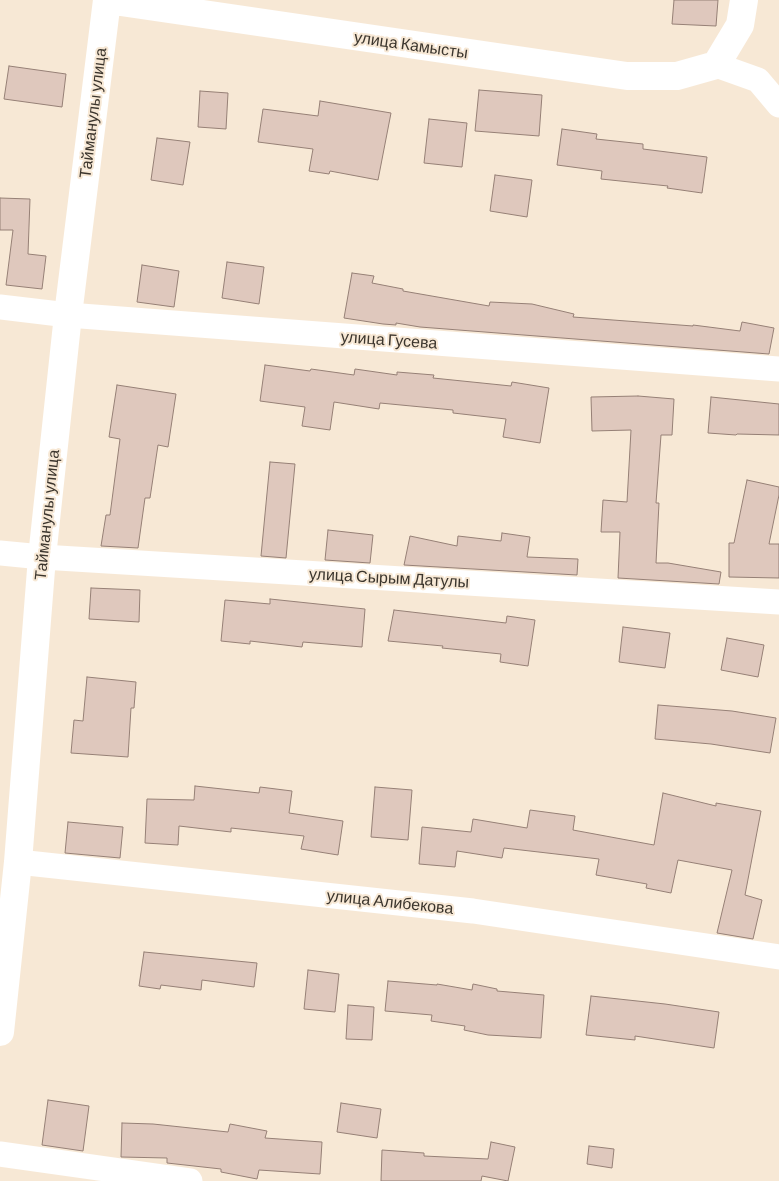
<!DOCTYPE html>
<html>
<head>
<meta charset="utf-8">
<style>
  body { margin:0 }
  canvas { display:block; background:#f7e8d5 }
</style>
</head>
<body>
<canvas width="779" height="1181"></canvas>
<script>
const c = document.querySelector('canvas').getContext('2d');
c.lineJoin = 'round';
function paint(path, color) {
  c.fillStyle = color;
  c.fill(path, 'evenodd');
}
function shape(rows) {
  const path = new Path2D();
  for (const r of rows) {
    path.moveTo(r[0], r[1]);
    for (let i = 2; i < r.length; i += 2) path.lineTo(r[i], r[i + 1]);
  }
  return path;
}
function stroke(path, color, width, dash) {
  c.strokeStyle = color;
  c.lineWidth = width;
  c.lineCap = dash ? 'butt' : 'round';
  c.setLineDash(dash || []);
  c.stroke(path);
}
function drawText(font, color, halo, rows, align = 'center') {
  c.font = font + ' Barlow,sans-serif';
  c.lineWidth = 4;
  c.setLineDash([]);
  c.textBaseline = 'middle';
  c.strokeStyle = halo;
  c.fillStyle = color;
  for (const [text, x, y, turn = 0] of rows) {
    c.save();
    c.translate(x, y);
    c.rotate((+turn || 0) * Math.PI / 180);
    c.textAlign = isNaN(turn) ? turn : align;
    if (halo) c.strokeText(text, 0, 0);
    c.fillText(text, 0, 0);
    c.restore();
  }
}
const building = shape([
  [674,0,718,0,716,26,672,24,674,0],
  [9,66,66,74,62,107,4,99,9,66],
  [479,90,542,95,539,136,475,131,479,90],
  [200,91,228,93,226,129,198,127,200,91],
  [320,101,391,113,378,180,330,171,329,174,309,171,313,149,258,142,263,109,318,116,320,101],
  [429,119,467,123,462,167,424,163,429,119],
  [562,129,597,134,596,139,643,144,643,149,707,157,702,193,667,188,668,186,601,179,602,171,557,165,562,129],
  [157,138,190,142,183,185,151,180,157,138],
  [495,175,532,180,527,217,490,211,495,175],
  [0,198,30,199,28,254,46,256,42,289,6,285,13,230,0,230,0,198],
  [227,262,264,267,259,304,222,298,227,262],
  [142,265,179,271,174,307,137,302,142,265],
  [352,273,374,276,372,283,403,289,403,291,489,306,490,302,532,304,574,314,573,317,693,326,693,325,740,331,742,322,774,328,769,354,420,327,396,323,396,325,383,324,344,318,352,273],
  [265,365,310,371,311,369,354,375,355,369,397,375,397,372,434,375,433,378,511,386,512,382,549,388,540,443,503,437,506,419,453,413,453,410,380,403,379,409,334,402,330,430,302,426,305,407,260,401,265,365],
  [117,385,176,394,168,447,158,445,150,498,145,498,138,548,101,546,106,515,110,515,120,439,109,437,117,385],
  [638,396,674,399,672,435,661,435,656,503,659,503,656,563,668,563,721,572,719,584,618,578,620,532,601,532,603,500,627,502,631,430,592,431,591,397,638,396],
  [711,397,779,404,779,435,737,434,736,435,708,433,711,397],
  [270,462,295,464,286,558,261,556,270,462],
  [747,480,779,487,779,495,769,544,779,544,779,578,729,577,729,543,734,543,747,480],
  [328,530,373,535,370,563,325,560,328,530],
  [502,533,530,537,527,557,578,559,577,575,404,565,410,536,457,546,458,536,501,541,502,533],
  [91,588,140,590,139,622,89,619,91,588],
  [270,599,365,609,362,647,303,642,302,647,250,641,250,644,221,641,225,600,270,604,270,599],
  [394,610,506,623,507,616,535,620,528,666,500,662,501,654,442,648,443,646,388,641,394,610],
  [623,627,670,633,665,668,619,662,623,627],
  [727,638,764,645,758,677,721,670,727,638],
  [87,677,136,682,134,708,131,708,128,757,71,753,74,720,83,721,87,677],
  [658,705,732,711,776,718,770,753,711,744,655,739,658,705],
  [195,786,259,793,260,787,292,791,289,813,343,821,338,855,301,849,304,836,231,828,231,832,179,826,178,845,145,843,147,799,194,800,195,786],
  [375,787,412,790,408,840,371,837,375,787],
  [663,793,716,806,716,803,761,811,745,895,762,900,753,939,717,933,732,870,678,860,671,893,646,888,647,884,596,875,599,859,504,848,502,858,457,851,455,867,419,864,422,827,471,832,473,819,527,828,530,810,575,816,573,830,654,845,663,793],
  [68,822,123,827,120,858,65,853,68,822],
  [144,952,257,963,254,987,202,980,201,990,161,985,160,989,139,986,144,952],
  [308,970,339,974,335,1012,304,1009,308,970],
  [388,981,437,985,437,984,472,990,473,984,497,989,497,991,544,995,541,1038,488,1035,464,1030,465,1026,431,1021,432,1015,385,1011,388,981],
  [591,996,665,1004,719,1012,714,1048,635,1036,635,1040,586,1035,591,996],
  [348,1005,374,1007,372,1040,346,1039,348,1005],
  [48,1100,89,1106,83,1151,42,1145,48,1100],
  [341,1103,381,1109,377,1138,337,1132,341,1103],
  [122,1123,153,1124,228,1132,230,1124,267,1131,265,1138,322,1142,320,1174,259,1170,257,1179,221,1172,221,1169,167,1163,167,1158,121,1157,122,1123],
  [491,1142,515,1147,508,1181,482,1176,481,1181,381,1181,382,1150,424,1153,424,1156,488,1159,491,1142],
  [589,1146,614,1149,612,1168,587,1164,589,1146]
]);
paint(building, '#dfc8bd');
stroke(building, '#968076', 1);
stroke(shape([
  [716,65,758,80,779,105],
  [0,307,68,315,779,369],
  [0,553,42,557,779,602],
  [18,862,473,911,779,957],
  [0,1154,190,1181]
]), '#fff', 25);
stroke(shape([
  [0,1032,18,862,42,557,68,315,107,0,627,76,677,76,716,65,740,25,744,0]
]), '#fff', 28);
drawText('16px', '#3b352d', '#f7e8d5', [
  ["улица Камысты",411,45,8],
  ["Тайманулы улица",93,113,-83],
  ["улица Гусева",389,340,4],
  ["Тайманулы улица",47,515,-84],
  ["улица Сырым Датулы",389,578,3],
  ["улица Алибекова",390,902,6]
]);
</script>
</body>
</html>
